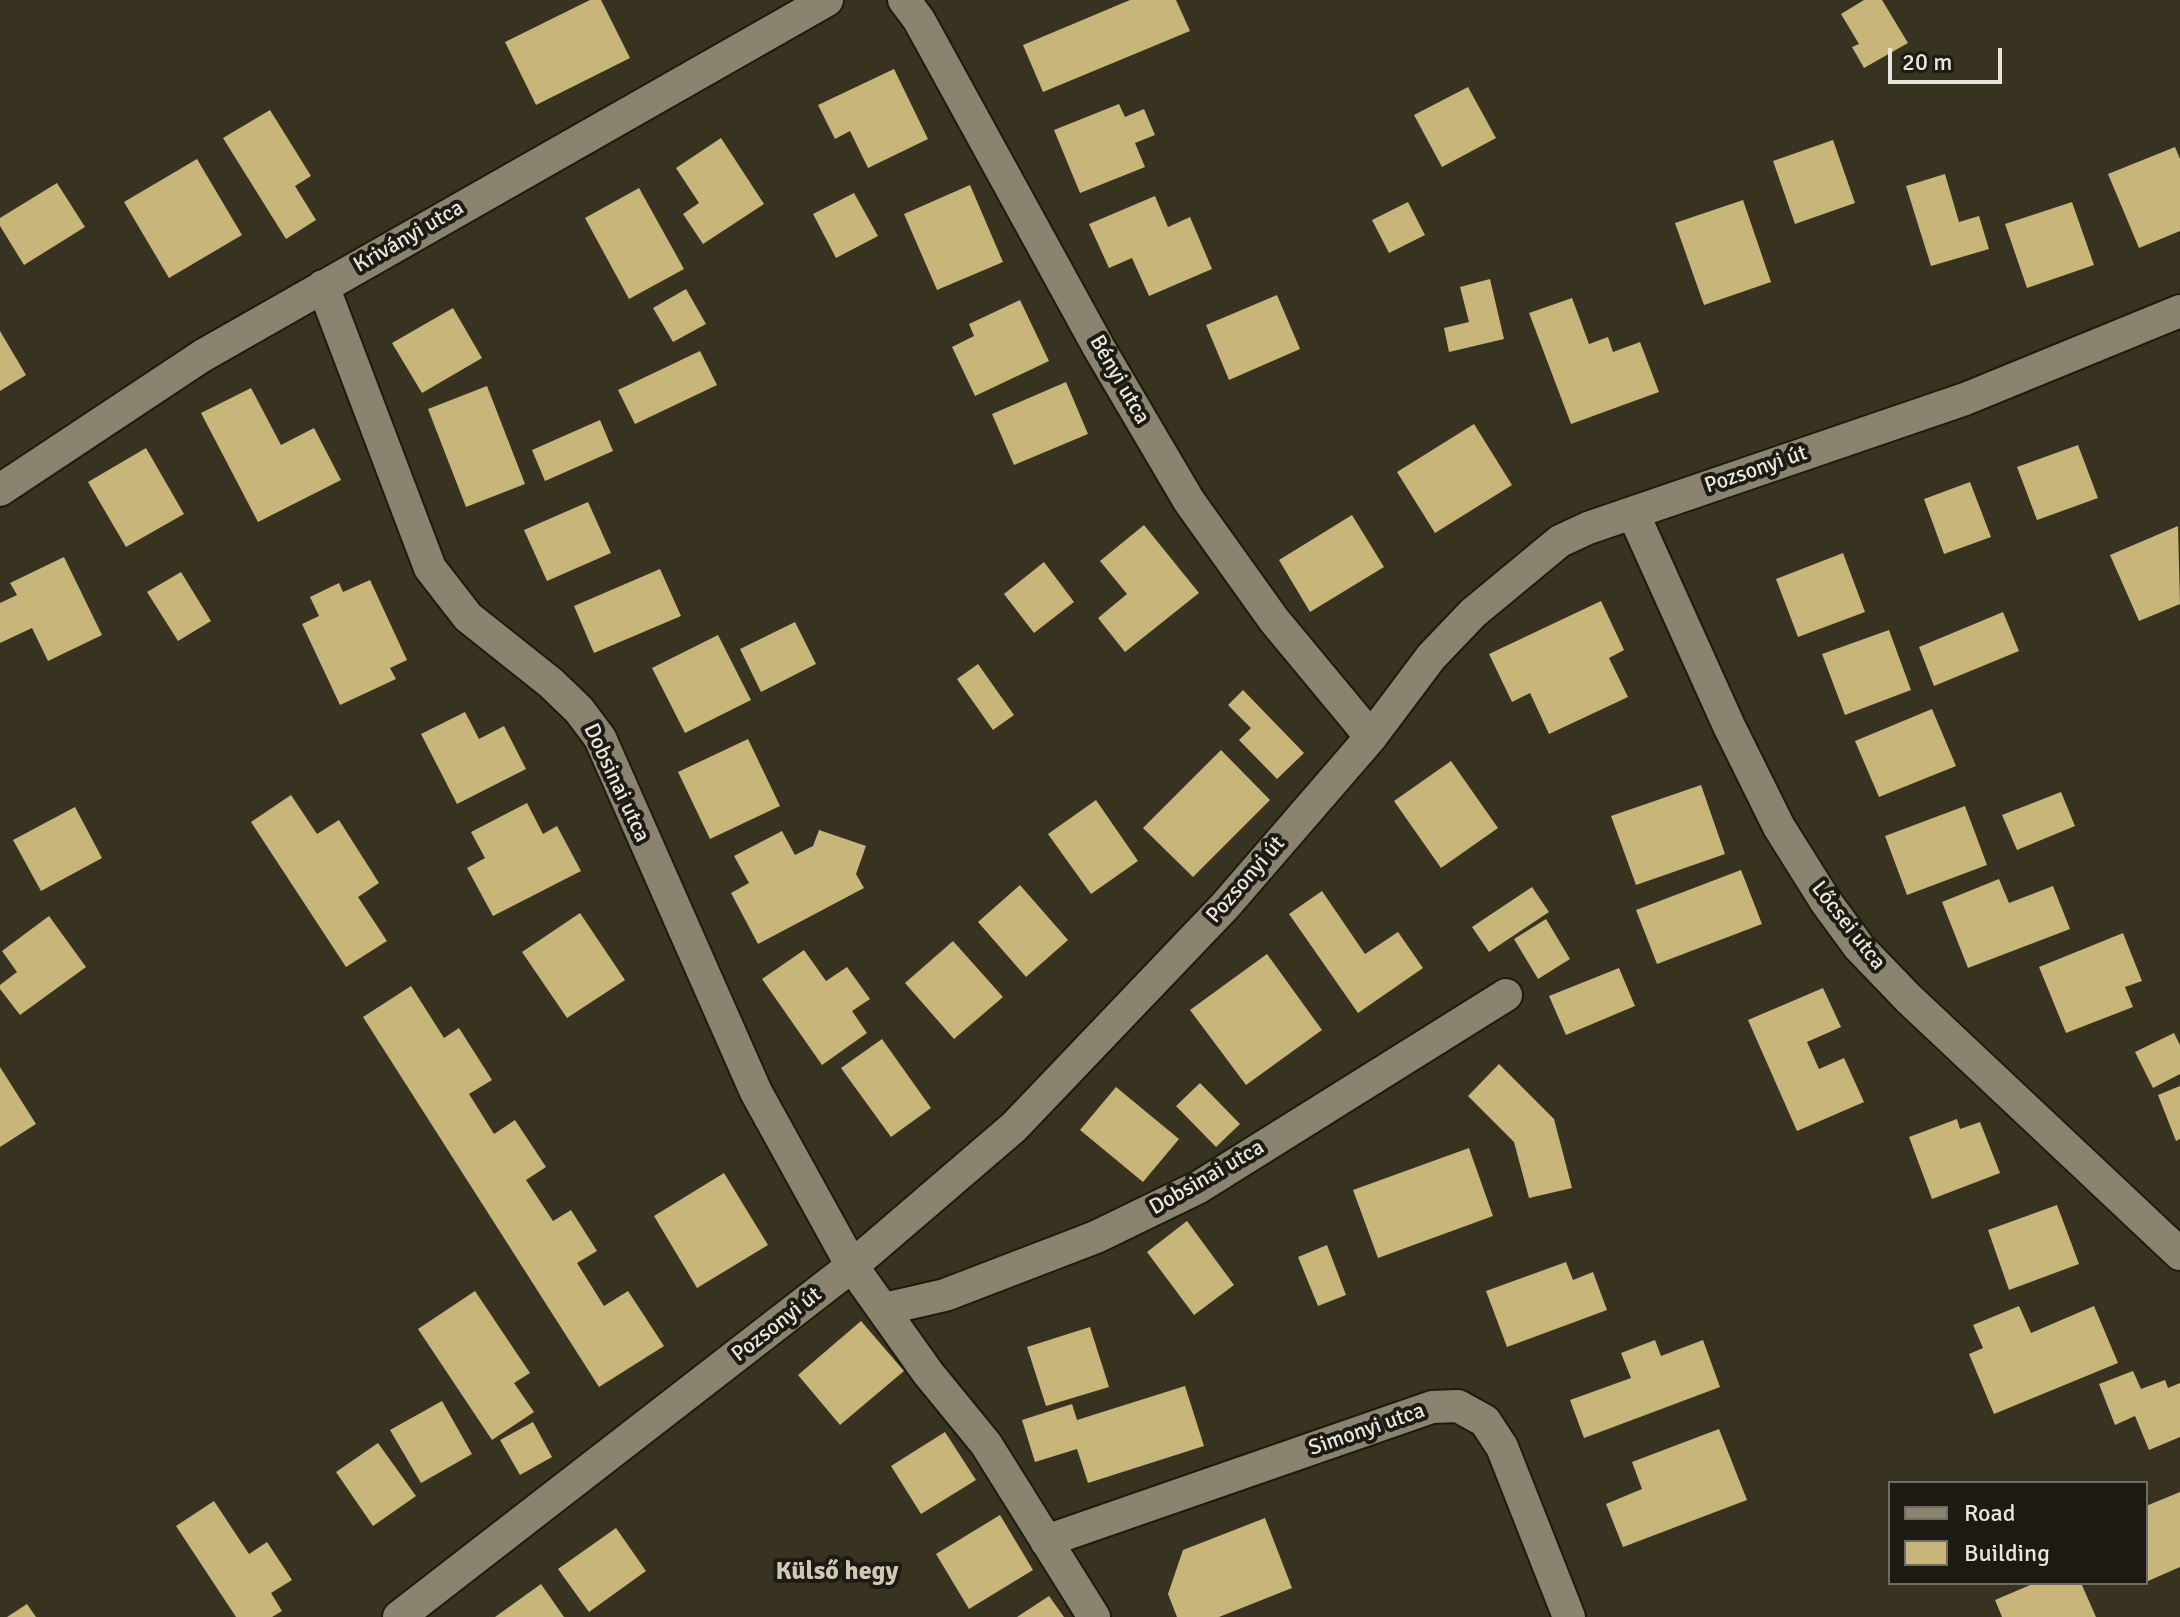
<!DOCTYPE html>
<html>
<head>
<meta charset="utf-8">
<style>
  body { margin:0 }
  #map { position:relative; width:2180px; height:1617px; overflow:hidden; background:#383321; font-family:Signika,sans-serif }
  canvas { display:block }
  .legend { position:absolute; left:1888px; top:1481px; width:260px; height:104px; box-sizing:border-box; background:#1d1a13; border:2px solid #6f6c63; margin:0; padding:10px 14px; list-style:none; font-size:24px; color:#e9e6db }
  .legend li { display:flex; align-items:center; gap:16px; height:40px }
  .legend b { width:40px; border:2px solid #6f6c63 }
  .scale { position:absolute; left:1888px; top:48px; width:114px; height:36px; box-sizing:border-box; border:4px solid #e9e6db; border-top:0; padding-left:10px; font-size:24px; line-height:28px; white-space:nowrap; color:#e9e6db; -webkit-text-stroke:6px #1d1a13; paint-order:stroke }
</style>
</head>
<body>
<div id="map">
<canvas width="2180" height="1617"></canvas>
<ul class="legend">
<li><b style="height:10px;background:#89836f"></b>Road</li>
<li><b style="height:22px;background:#c8b57a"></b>Building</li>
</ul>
<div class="scale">20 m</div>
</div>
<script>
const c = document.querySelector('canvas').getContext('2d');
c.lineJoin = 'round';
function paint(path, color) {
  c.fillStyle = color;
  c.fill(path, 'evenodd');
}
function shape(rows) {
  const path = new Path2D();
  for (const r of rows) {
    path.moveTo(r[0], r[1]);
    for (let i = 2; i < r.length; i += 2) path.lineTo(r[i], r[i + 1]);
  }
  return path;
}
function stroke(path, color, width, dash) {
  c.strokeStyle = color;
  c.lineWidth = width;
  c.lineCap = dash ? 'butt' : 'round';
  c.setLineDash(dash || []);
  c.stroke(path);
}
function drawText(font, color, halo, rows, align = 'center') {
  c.font = font + ' Signika,sans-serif';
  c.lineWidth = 8;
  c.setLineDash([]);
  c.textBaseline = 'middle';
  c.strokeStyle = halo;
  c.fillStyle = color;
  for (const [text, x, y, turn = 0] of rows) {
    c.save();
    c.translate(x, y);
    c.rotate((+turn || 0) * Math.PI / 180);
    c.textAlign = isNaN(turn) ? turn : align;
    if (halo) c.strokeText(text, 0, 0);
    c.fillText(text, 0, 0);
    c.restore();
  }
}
paint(shape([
  [590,0,601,0,630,58,536,105,505,42],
  [1130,0,1176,0,1190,31,1043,92,1023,45],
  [1864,0,1882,0,1908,43,1864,68,1852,47,1859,44,1841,14],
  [894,69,928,139,868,168,850,131,835,139,818,105],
  [1468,87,1496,138,1442,167,1414,115],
  [1119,104,1125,117,1144,109,1155,135,1135,143,1145,167,1080,193,1054,130],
  [270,110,311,176,295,186,316,220,286,239,223,138],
  [721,138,764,204,703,244,683,214,699,203,676,168],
  [1833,140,1855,203,1795,224,1773,161],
  [2175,147,2180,159,2180,231,2139,248,2108,174],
  [197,159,242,235,169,278,124,202],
  [1945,174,1959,222,1979,216,1989,249,1931,266,1906,186],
  [57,183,85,227,24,265,0,226,0,218],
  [970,185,1003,262,937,290,904,214],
  [639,188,684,269,629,299,585,218],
  [854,193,878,236,836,258,813,214],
  [1155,196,1168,227,1190,217,1212,269,1149,296,1132,258,1109,268,1089,224],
  [1743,200,1771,282,1704,305,1675,223],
  [1408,202,1425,235,1389,253,1372,220],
  [2072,202,2094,265,2027,288,2005,224],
  [1490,279,1504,339,1449,352,1444,328,1469,322,1460,287],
  [686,289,706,324,673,342,653,308],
  [1277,295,1300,349,1229,380,1206,325],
  [1572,298,1589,344,1608,337,1613,352,1640,342,1659,392,1571,424,1529,313],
  [1020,300,1049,361,975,396,952,347,974,336,969,324],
  [453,308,482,358,422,393,392,343],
  [0,331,26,375,0,391],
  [700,351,717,385,635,424,618,390],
  [1066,382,1088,434,1014,465,992,414],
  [487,386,525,484,466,507,428,409],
  [251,388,281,445,314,428,341,480,258,522,201,413],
  [600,420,613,451,545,481,532,450],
  [1474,424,1512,485,1435,533,1397,472],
  [2078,445,2098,498,2037,520,2017,467],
  [146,448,184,514,126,547,88,482],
  [1970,482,1991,537,1944,554,1924,499],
  [588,502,611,553,547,581,524,530],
  [1352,515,1384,567,1310,612,1279,560],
  [1144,525,1199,593,1125,652,1098,618,1127,594,1100,561],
  [2178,526,2180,604,2139,621,2110,555],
  [1843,553,1865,612,1798,637,1776,579],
  [64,557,102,635,48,661,32,628,0,643,0,603,17,595,10,583],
  [1044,562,1074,602,1034,633,1004,594],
  [660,569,681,616,594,653,574,606],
  [181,572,211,621,178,641,147,592],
  [370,580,407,660,390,668,396,679,340,705,302,624,319,616,310,597,339,583,343,592],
  [1601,601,1624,650,1609,658,1628,697,1549,734,1530,693,1512,702,1489,654],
  [2003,612,2019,651,1934,686,1919,647],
  [795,622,816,664,761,692,740,649],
  [1889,630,1911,690,1845,715,1822,654],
  [718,635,751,700,685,733,652,668],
  [978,664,1014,715,993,730,957,679],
  [1243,690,1304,753,1277,779,1239,740,1251,728,1228,705],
  [1932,709,1956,766,1879,797,1855,741],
  [465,712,479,739,504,726,526,769,457,804,421,734],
  [748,739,780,806,710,839,678,772],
  [1221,750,1270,800,1193,877,1143,828],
  [1451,761,1498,828,1441,868,1394,801],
  [1701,785,1725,854,1636,885,1611,816],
  [2061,792,2075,826,2017,850,2002,815],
  [291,795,317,834,339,820,379,883,358,897,387,941,346,967,251,822],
  [1096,800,1138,861,1091,894,1048,834],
  [527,803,543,834,557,826,581,871,493,916,467,868,485,858,471,832],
  [1965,806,1987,865,1907,895,1885,836],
  [75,807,102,858,41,891,13,840],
  [819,830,866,846,856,874,864,888,758,944,731,893,749,883,734,856,782,831,795,855,813,846],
  [1741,870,1762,924,1657,964,1636,910],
  [1999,879,2009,903,2053,886,2070,929,1968,968,1942,902],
  [1020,885,1068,940,1026,977,978,922],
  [1532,887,1549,912,1489,952,1472,927],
  [1322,891,1365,954,1398,932,1423,968,1358,1013,1289,914],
  [580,913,625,980,567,1018,522,952],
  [49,916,86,967,20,1015,0,989,0,985,17,972,2,951],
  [1546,919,1570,959,1538,979,1514,939],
  [2123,933,2142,981,2125,987,2133,1007,2066,1033,2039,967],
  [953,941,1003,997,954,1039,905,983],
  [804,950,826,981,847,967,870,999,852,1011,867,1033,822,1065,762,979],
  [1267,954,1322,1030,1246,1085,1190,1010],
  [1619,968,1635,1006,1566,1035,1549,996],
  [411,986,444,1038,459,1028,492,1080,469,1094,494,1134,515,1120,546,1167,526,1180,553,1221,571,1210,597,1251,577,1263,604,1306,628,1291,664,1346,599,1387,363,1017],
  [1823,988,1841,1027,1807,1042,1819,1069,1844,1058,1864,1102,1797,1131,1748,1020],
  [2174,1033,2180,1045,2180,1074,2153,1088,2135,1052],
  [882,1039,931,1108,891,1137,841,1068],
  [1499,1064,1554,1119,1572,1188,1529,1198,1514,1142,1468,1096],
  [0,1067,36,1124,0,1147],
  [1200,1083,1240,1124,1216,1147,1176,1106],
  [2180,1086,2180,1139,2176,1141,2158,1095],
  [1116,1087,1179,1139,1143,1182,1080,1130],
  [1957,1119,1960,1129,1980,1122,2000,1173,1932,1199,1909,1137],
  [1469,1148,1493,1216,1378,1258,1353,1190],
  [724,1173,768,1245,697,1288,654,1216],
  [2057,1205,2079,1264,2009,1290,1988,1230],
  [1187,1221,1234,1285,1194,1315,1147,1252],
  [1327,1245,1346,1295,1318,1306,1298,1257],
  [1566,1262,1573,1280,1593,1272,1607,1310,1507,1347,1486,1291],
  [475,1291,530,1373,514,1383,534,1412,492,1440,418,1329],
  [2019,1306,2031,1333,2094,1306,2118,1363,1994,1414,1969,1354,1983,1348,1973,1325],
  [861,1321,904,1371,840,1425,798,1375],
  [1090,1327,1109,1387,1046,1406,1027,1347],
  [1655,1340,1661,1356,1703,1340,1720,1387,1584,1438,1570,1400,1631,1378,1621,1353],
  [2133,1371,2141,1389,2165,1380,2168,1388,2180,1383,2180,1437,2149,1450,2135,1416,2115,1425,2099,1384],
  [1185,1386,1204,1446,1088,1483,1077,1449,1035,1462,1022,1420,1072,1404,1077,1420],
  [442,1401,472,1454,421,1483,390,1430],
  [533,1422,552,1457,520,1475,500,1440],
  [1719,1429,1747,1500,1623,1547,1606,1504,1642,1489,1632,1462],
  [945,1432,976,1480,921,1514,891,1466],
  [378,1443,416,1496,373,1526,336,1472],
  [2180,1492,2180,1567,2148,1581,2146,1506],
  [214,1501,249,1554,267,1542,292,1580,271,1593,282,1611,272,1617,236,1617,176,1526],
  [1000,1515,1033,1570,969,1609,936,1554],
  [1265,1518,1292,1588,1219,1617,1177,1617,1168,1594,1183,1550],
  [616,1528,646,1571,589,1612,558,1569],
  [2035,1583,2081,1583,2096,1617,2002,1617,1995,1600],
  [541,1584,564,1617,495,1617],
  [1049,1596,1064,1617,1017,1617],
  [27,1604,36,1617,7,1617]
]), '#c8b57a');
const minor = shape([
  [904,0,919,20,1099,348,1189,501,1274,620,1371,737],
  [323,286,430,568,468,617,551,683,579,710,600,738,756,1092,852,1266,928,1373,986,1444,1094,1617],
  [0,490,202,356,827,0],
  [1633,513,1729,726,1779,827,1826,902,1859,947,1908,998,2180,1254],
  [884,1309,945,1295,1096,1237,1199,1187,1506,995],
  [1046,1541,1432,1407,1458,1406,1485,1421,1502,1447,1569,1617],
  [399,1617,852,1266,1014,1127,1225,906,1371,737,1431,657,1473,613,1560,541,1588,528,1965,399,2180,311]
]);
stroke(minor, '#1f1a09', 36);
stroke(minor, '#89836f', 32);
drawText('22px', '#e9e6db', '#1d1a13', [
  ["Kriványi utca",409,237,-30],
  ["Bényi utca",1119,380,60],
  ["Pozsonyi út",1756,470,-19],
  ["Dobsinai utca",616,783,65],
  ["Pozsonyi út",1246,880,-49],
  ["Lőcsei utca",1848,926,52],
  ["Dobsinai utca",1207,1178,-30],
  ["Pozsonyi út",777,1325,-38],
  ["Simonyi utca",1367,1430,-19]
]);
drawText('bold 26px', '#cfc8b2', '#1d1a13', [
  ["Külső hegy",837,1572]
]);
</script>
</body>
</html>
